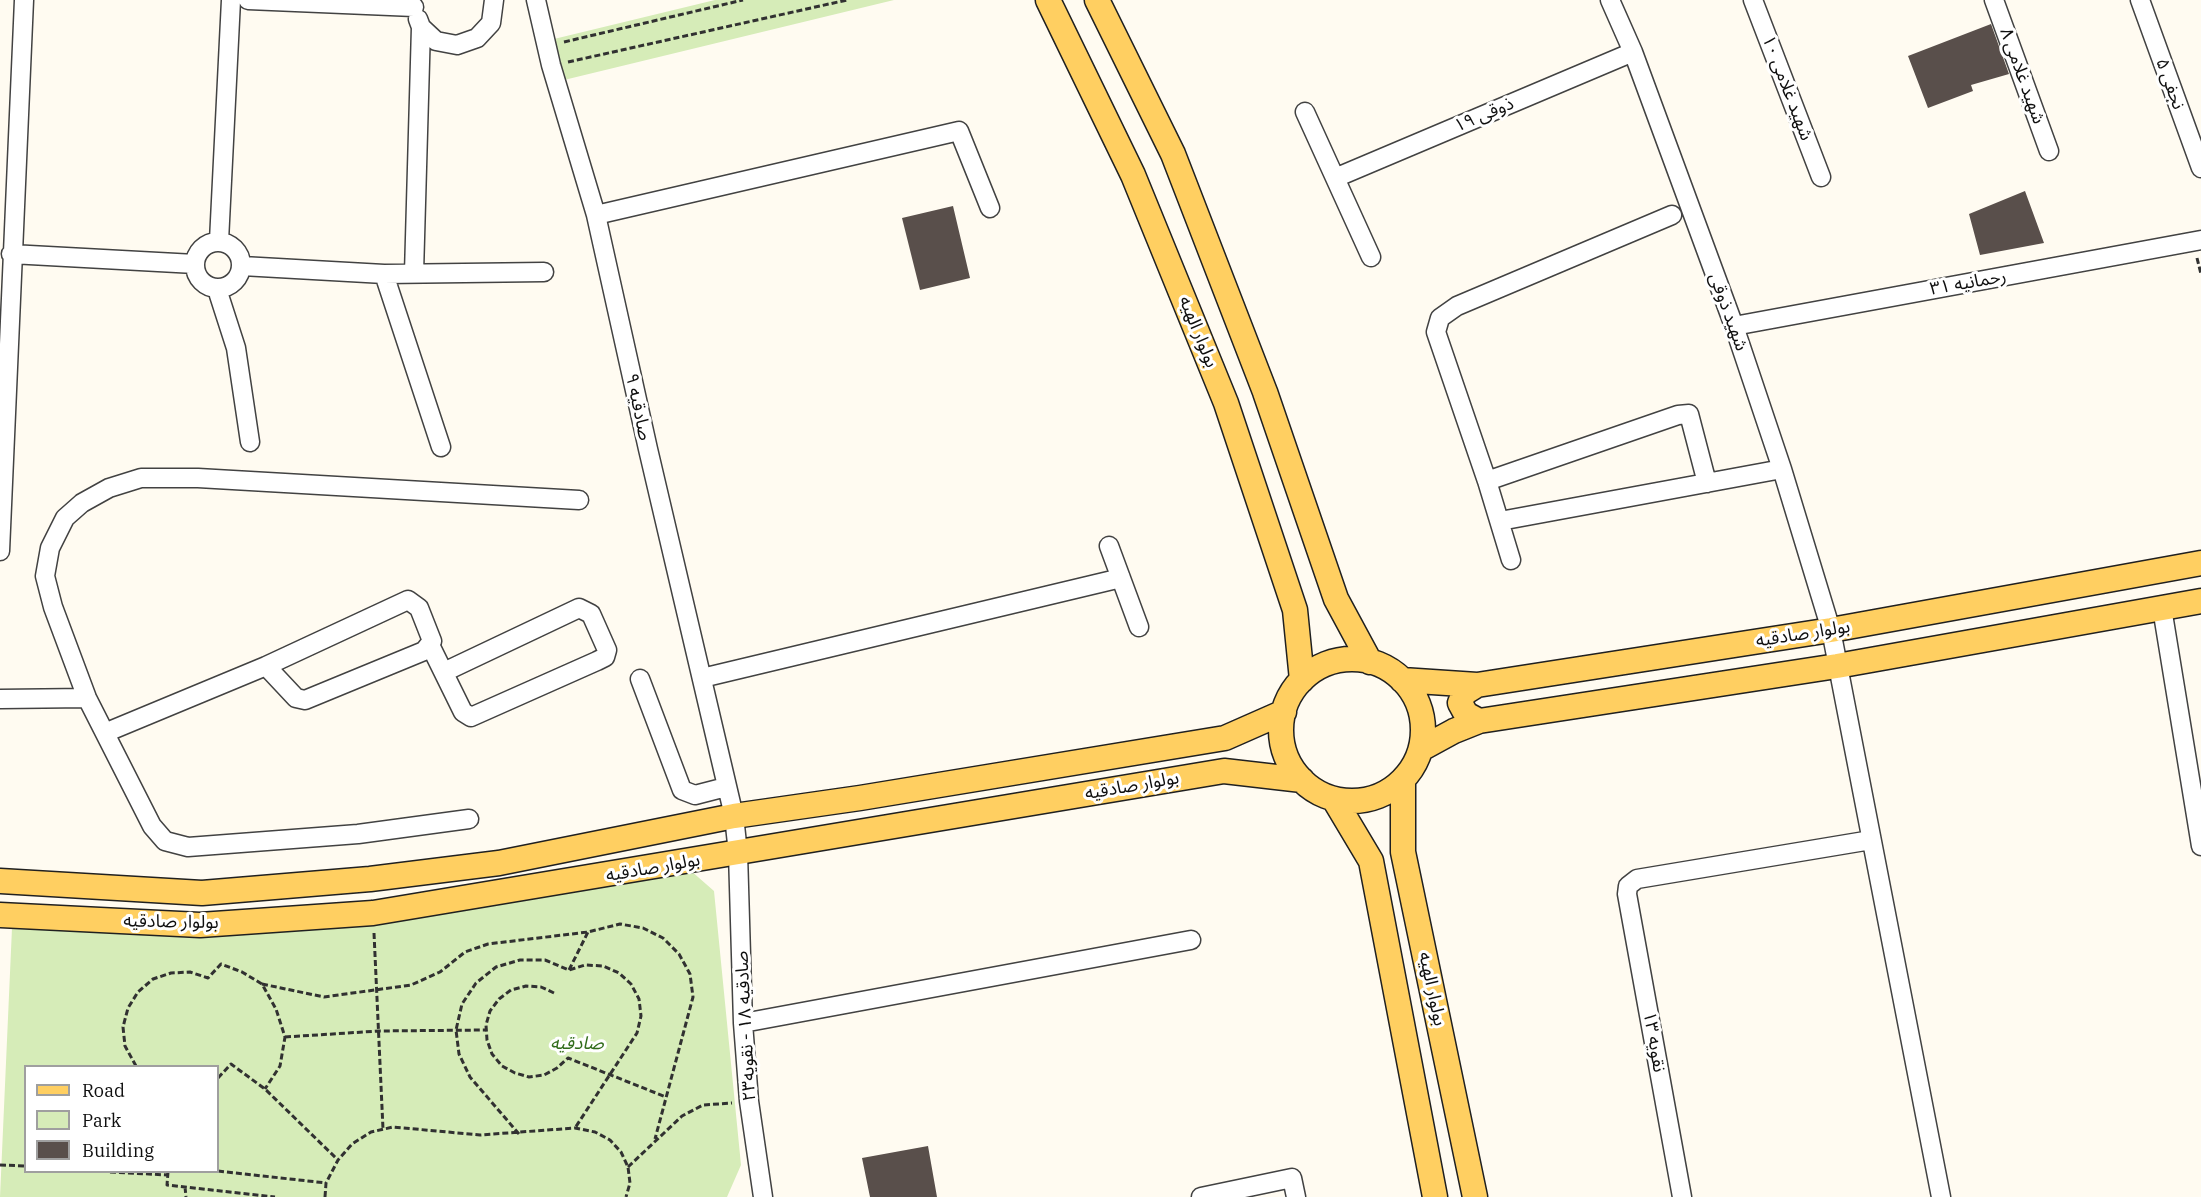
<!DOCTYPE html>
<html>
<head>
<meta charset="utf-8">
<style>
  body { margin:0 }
  #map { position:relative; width:2201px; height:1197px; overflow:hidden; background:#fffbf1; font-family:"IBM Plex Serif",serif }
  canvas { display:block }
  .legend { position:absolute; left:24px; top:1065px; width:195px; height:108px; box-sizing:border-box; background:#fff; border:2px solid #9f9f9f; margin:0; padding:8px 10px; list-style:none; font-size:18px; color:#0f0f0f }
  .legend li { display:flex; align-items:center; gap:12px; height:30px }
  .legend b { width:30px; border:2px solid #9f9f9f }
</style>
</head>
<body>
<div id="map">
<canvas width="2201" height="1197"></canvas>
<ul class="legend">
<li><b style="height:8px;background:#ffcf61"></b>Road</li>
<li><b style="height:16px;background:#d6ecb8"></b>Park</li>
<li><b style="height:16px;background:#594f4b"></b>Building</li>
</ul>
</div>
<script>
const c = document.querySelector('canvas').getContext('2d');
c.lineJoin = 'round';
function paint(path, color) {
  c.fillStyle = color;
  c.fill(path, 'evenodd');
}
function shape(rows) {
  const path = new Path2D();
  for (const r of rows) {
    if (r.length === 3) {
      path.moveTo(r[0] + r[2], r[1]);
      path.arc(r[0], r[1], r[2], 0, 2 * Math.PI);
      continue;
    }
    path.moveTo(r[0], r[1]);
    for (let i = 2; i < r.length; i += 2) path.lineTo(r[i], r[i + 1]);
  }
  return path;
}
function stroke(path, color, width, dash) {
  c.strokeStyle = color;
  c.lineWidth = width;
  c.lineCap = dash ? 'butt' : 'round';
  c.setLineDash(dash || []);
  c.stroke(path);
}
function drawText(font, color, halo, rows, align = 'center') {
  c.font = font + ' "IBM Plex Serif","Noto Sans Arabic",serif';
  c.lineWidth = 6;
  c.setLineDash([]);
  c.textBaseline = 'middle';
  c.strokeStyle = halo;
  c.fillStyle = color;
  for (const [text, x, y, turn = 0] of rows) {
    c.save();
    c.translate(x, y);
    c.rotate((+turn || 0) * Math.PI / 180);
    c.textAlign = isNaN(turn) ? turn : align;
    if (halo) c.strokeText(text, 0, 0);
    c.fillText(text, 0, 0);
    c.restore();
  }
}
paint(shape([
  [715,0,894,0,564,80,554,39],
  [690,870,714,891,741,1165,727,1197,0,1197,12,928,229,936,370,924,493,906],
  [26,1066,218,1066,218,1172,26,1172]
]), '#d6ecb8');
paint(shape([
  [1991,24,2009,74,1971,85,1973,91,1928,108,1908,56],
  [2025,191,2044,243,1980,255,1969,214],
  [953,206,970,278,920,290,902,218],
  [928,1146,937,1197,870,1197,862,1158]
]), '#594f4b');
const minor = shape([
  [248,0,414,7],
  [536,0,551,65,596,215,648,449,734,816,738,853,743,1023,749,1101,763,1197],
  [1610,0,1633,52,1734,326,1782,469,1831,630,1941,1197],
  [1753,0,1821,177],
  [1994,0,2049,151],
  [2140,0,2201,168],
  [418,19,421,27,436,41,457,45,477,38,491,23,494,0],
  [1305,112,1371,257],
  [1335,178,1633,52],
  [596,215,959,131,990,208],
  [219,241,231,0],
  [218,265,23],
  [11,254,195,264],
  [242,266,384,274,544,272],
  [414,273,421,27],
  [384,274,441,447],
  [217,289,236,348,250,442],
  [1734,326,2201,240],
  [1487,481,1678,415,1689,414,1707,483],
  [1500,521,1782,469],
  [1109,546,1139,627],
  [0,551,24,0],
  [1511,560,1487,481,1436,332,1440,318,1457,306,1672,215],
  [2162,608,2201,846],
  [431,647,463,712,471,717,597,661,605,657,607,650,591,614,579,608,444,672],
  [702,678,1121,578],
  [640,679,682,790,695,795,726,787],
  [0,699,87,698],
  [107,732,266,666,408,600,419,608,432,641,424,651,305,700,296,698,266,666],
  [469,819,358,834,188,847,165,841,152,826,87,698,53,607,45,576,50,548,65,518,82,503,109,488,141,478,198,478,579,500],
  [743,1023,1191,940],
  [1201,1197,1292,1178,1296,1197],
  [1682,1197,1627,894,1628,886,1637,879,1871,840]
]);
const major = shape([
  [1048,0,1133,175,1226,403,1295,610,1302,680],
  [1097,0,1173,154,1265,392,1336,599,1370,662],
  [1352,730,71],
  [1402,680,1477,685,1831,630,2201,563],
  [1477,685,1464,693,1460,703,1466,714,1479,721],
  [1421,749,1454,731,1479,721,1837,666,2201,601],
  [1403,780,1403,852,1475,1197],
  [1334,799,1371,861,1435,1197],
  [0,881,202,893,370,879,499,863,734,816,860,798,1225,738,1284,712],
  [0,915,200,925,373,913,1224,771,1302,780]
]);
stroke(minor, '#424242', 21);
stroke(major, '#202020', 27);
stroke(shape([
  [564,42,743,0],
  [568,62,847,0],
  [2197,258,2201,274],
  [374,933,383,1129],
  [569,970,588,932],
  [262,984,324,997,411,985,440,972,465,952,488,944,588,932,620,924,643,928,663,938,679,954,690,974,693,997,655,1139],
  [554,993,541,987,526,986,511,990,499,999,490,1011,486,1025,487,1040,492,1054,502,1066,515,1073,529,1077,544,1075,557,1068,568,1058,666,1097],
  [285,1037,379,1031,486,1030],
  [136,1066,125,1046,123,1027,128,1008,138,992,153,979,171,973,190,972,208,978,221,964,242,972,262,984,276,1009,285,1037,280,1066,265,1089],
  [218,1078,231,1064,265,1089,338,1160],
  [519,1134,470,1077,459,1054,456,1030,462,1004,476,983,496,967,520,960,545,960,569,970,585,965,603,966,619,973,631,984,639,999,641,1016,637,1033,575,1128],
  [0,1165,26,1166],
  [628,1167,682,1116,703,1105,732,1103],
  [218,1171,326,1183],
  [110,1172,168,1175],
  [168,1172,167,1185,275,1197],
  [185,1187,186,1197],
  [325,1197,326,1183,338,1160,352,1144,371,1132,393,1127,480,1135,575,1128,595,1132,610,1140,621,1152,628,1167,630,1183,626,1197]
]), '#313131', 3, [6, 3]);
stroke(minor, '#fff', 18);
stroke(major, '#ffcf61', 24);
drawText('18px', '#0f0f0f', '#fff', [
  ["شهید غلامی ۸",2022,76,70],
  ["نجفی ۵",2170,84,70],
  ["شهید غلامی ۱۰",1787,88,69],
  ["ذوقی ۱۹",1484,115,-23],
  ["رحمانیه ۳۱",1968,283,-10],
  ["شهید ذوقی",1728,312,70],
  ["بولوار الهیه",1198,332,68],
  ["صادقیه ۹",638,407,78],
  ["بولوار صادقیه",1803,634,-9],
  ["بولوار صادقیه",1132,786,-10],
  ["بولوار صادقیه",653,868,-10],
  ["بولوار صادقیه",171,922,1],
  ["بولوار الهیه",1432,989,78],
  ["صادقیه ۱۸ - نقویه۲۳",746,1026,-93],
  ["نقویه ۱۳",1654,1042,80]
]);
drawText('italic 18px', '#316c1b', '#fff', [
  ["صادقیه",577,1044]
]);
</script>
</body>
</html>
